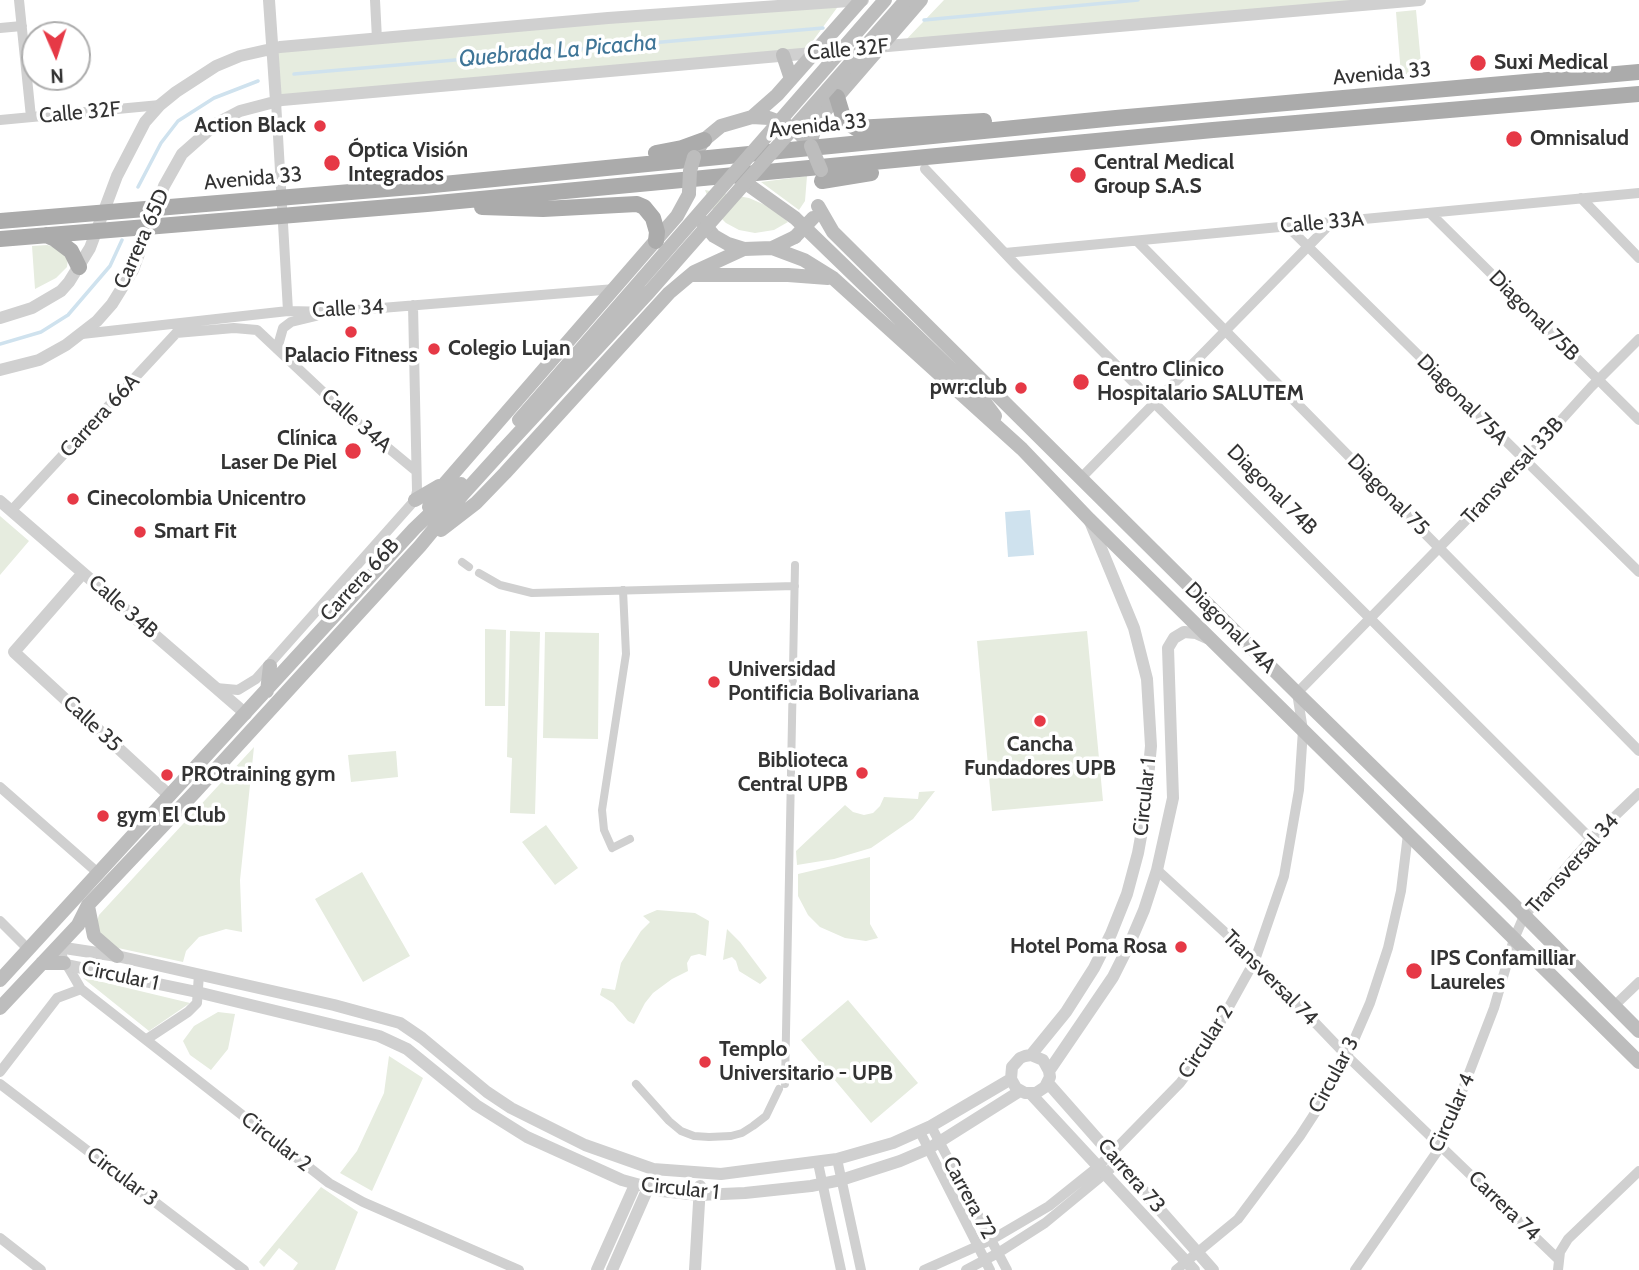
<!DOCTYPE html>
<html>
<head>
<meta charset="utf-8">
<style>
  body { margin:0 }
  #map { position:relative; width:1639px; height:1270px; overflow:hidden; background:#fff; font-family:Cabin,sans-serif }
  canvas { display:block }
  .north { position:absolute; left:21px; top:21px; width:70px; height:70px; box-sizing:border-box; background:#fff; border:2px solid #adadad; border-radius:50%; rotate:177deg; font-size:19px; font-weight:700; line-height:28px; text-align:center; color:#333 }
  .north::after { content:''; display:block; margin:auto; width:24px; height:32px; background:#e63946; clip-path:polygon(50% 0,100% 100%,50% 72%,0 100%) }
</style>
</head>
<body>
<div id="map">
<canvas width="1639" height="1270"></canvas>
<div class="north">N</div>
</div>
<script>
const c = document.querySelector('canvas').getContext('2d');
c.lineJoin = 'round';
function paint(path, color) {
  c.fillStyle = color;
  c.fill(path, 'evenodd');
}
function shape(rows) {
  const path = new Path2D();
  for (const r of rows) {
    path.moveTo(r[0], r[1]);
    for (let i = 2; i < r.length; i += 2) path.lineTo(r[i], r[i + 1]);
  }
  return path;
}
function stroke(path, color, width, dash) {
  c.strokeStyle = color;
  c.lineWidth = width;
  c.lineCap = dash ? 'butt' : 'round';
  c.setLineDash(dash || []);
  c.stroke(path);
}
function drawText(font, color, halo, rows, align = 'center') {
  c.font = font + ' Cabin,sans-serif';
  c.lineWidth = 7;
  c.setLineDash([]);
  c.textBaseline = 'middle';
  c.strokeStyle = halo;
  c.fillStyle = color;
  for (const [text, x, y, turn = 0] of rows) {
    c.save();
    c.translate(x, y);
    c.rotate((+turn || 0) * Math.PI / 180);
    c.textAlign = isNaN(turn) ? turn : align;
    if (halo) c.strokeText(text, 0, 0);
    c.fillText(text, 0, 0);
    c.restore();
  }
}
paint(shape([
  [944,0,1420,0,901,45],
  [842,1,804,53,276,101,273,48],
  [1416,10,1422,74,1401,75,1396,12],
  [807,176,805,201,799,210,761,182],
  [705,190,749,198,772,208,788,222,774,230,755,233,739,230,726,223,713,210],
  [47,245,54,247,68,258,67,267,56,278,35,289,32,246],
  [0,516,29,541,0,575],
  [485,629,506,630,505,706,485,706],
  [510,631,540,632,535,814,510,813,512,758,507,757],
  [1087,631,1103,801,992,811,977,641],
  [545,632,599,633,598,739,543,738],
  [254,747,240,880,242,932,226,929,199,937,186,951,183,962,118,948,99,933,97,921,99,915],
  [396,751,398,777,351,782,348,755],
  [935,791,913,819,871,848,834,859,797,865,796,851,845,805,853,812,864,815,873,813,880,806,884,797,918,799,919,792],
  [546,825,578,868,555,885,522,842],
  [870,857,870,924,878,938,866,941,845,938,820,927,808,915,798,896,798,874],
  [362,872,410,956,363,982,315,899],
  [657,910,695,913,709,921,706,956,699,954,691,956,687,963,688,971,672,979,653,993,645,1003,634,1024,628,1021,613,1003,600,995,602,988,615,990,621,963,641,931,650,922,643,916],
  [727,929,740,942,767,978,760,984,739,971,736,961,732,957,723,960],
  [83,978,94,980,190,1003,149,1031],
  [848,1000,918,1083,871,1123,801,1040],
  [218,1012,235,1014,228,1049,211,1070,190,1055,183,1041,194,1026],
  [389,1056,423,1078,372,1191,340,1173,357,1151,384,1093],
  [321,1187,358,1212,335,1270,293,1270,298,1263,279,1248,264,1267,259,1262]
]), '#e6ecdf');
paint(shape([
  [1030,510,1034,555,1008,557,1005,512]
]), '#cfe2ee');
stroke(shape([
  [924,20,1138,0],
  [294,74,823,28],
  [138,187,161,143,178,121,214,98,258,81],
  [0,344,41,332,68,315,110,266,122,240]
]), '#cfe2ee', 3.5);
stroke(shape([
  [462,562,469,567],
  [479,573,500,585,532,593,795,586],
  [623,590,626,654,602,810,604,830,612,848,630,839],
  [636,1084,669,1121,681,1131,694,1136,709,1137,731,1136,742,1133,753,1126,766,1116,779,1089],
  [785,1084,795,565]
]), '#d0d0d0', 8);
stroke(shape([
  [19,0,31,117],
  [375,0,377,39],
  [0,28,22,26],
  [276,101,288,311],
  [0,120,160,105],
  [925,169,1017,266,1591,839],
  [1581,198,1639,258],
  [1430,213,1639,420],
  [1287,226,1639,572],
  [1137,241,1639,751],
  [1005,253,1639,193],
  [176,333,234,328,257,330,341,409,416,471],
  [82,334,288,311,332,312,615,289],
  [277,349,283,328,291,322,316,316],
  [1081,478,1332,222],
  [11,511,181,328],
  [216,688,238,690,256,679,415,500,417,491,413,305],
  [0,787,98,873],
  [1157,870,1255,960,1347,1056,1558,1259],
  [0,921,28,949],
  [67,965,81,989,329,1183,363,1202,519,1270],
  [1614,1006,1639,982],
  [147,1039,188,1012,197,1003,199,974],
  [0,1072,57,998,81,989],
  [0,1084,244,1270],
  [931,1126,1007,1270],
  [920,1132,990,1270],
  [837,1159,861,1270],
  [818,1163,841,1270],
  [0,1238,41,1270],
  [924,1270,991,1240,1049,1206,1099,1166,1180,1083,1205,1050,1255,960,1284,876,1299,790,1303,730,1297,693,1525,460,1591,387,1639,339],
  [966,1270,998,1253,1045,1223,1119,1162],
  [1176,1270,1238,1219,1300,1136,1326,1096,1347,1056,1370,1003,1388,948,1401,891,1408,834],
  [1355,1270,1441,1146,1494,1008,1514,939,1524,916,1591,839,1639,793],
  [1558,1270,1560,1252,1568,1239,1639,1171]
]), '#d0d0d0', 10);
stroke(shape([
  [269,0,276,101],
  [876,47,1420,0],
  [0,318,32,308,61,291,69,282,90,248,117,176,145,122,160,105,176,92,216,66,240,56,280,47,608,18,863,0],
  [0,370,39,360,66,345,97,321,112,304,133,270,164,186,182,154,217,123,240,111,282,100,847,50],
  [0,501,246,714],
  [83,573,14,652,170,796],
  [1031,1055,1066,1012,1094,968,1111,934,1127,894,1138,853,1144,820,1151,746,1147,679,1134,628,1089,519],
  [1049,1071,1043,1060,1031,1055,1025,1056,1020,1058,1012,1067,1011,1079,1016,1088,1025,1093,1036,1093,1045,1087,1050,1077,1049,1071,1113,977,1129,945,1144,910,1157,870,1173,798,1168,648,1174,638,1184,632,1196,633,1207,638],
  [1011,1079,931,1126,893,1143,837,1159,721,1174,653,1169,585,1145,511,1108,487,1092,422,1038,400,1023,334,1005,117,956,58,947,62,959,67,965,197,992,379,1036,407,1049,476,1105,527,1137,622,1180,662,1191,699,1195,745,1193,811,1186,841,1180,900,1161,928,1149,1020,1091],
  [1048,1083,1213,1270],
  [1031,1094,1194,1270],
  [597,1270,635,1185],
  [612,1270,648,1188],
  [695,1270,700,1186]
]), '#d0d0d0', 12);
stroke(shape([
  [783,55,791,79],
  [752,117,777,95,861,0],
  [810,145,815,127,825,111,921,0],
  [698,149,704,140,721,126,752,117,769,118,785,124,799,133,811,146],
  [736,176,795,218,983,400,995,416],
  [818,206,833,232,1298,694,1510,901,1639,1031],
  [699,218,714,236,728,244,744,249,772,248,795,237],
  [772,248,804,260,833,278,1022,449,1089,519,1639,1062],
  [691,275,788,275,828,278],
  [415,500,439,486],
  [429,507,446,482,677,216,689,194],
  [441,530,476,503,505,473,669,293,694,272,744,249],
  [267,691,270,666],
  [88,906,94,936,117,956],
  [42,963,64,963],
  [0,980,414,529,461,484],
  [0,1008,78,925,88,905,195,792,420,546,463,494,502,451]
]), '#bdbdbd', 14);
stroke(shape([
  [837,97,844,120,856,128,984,121],
  [656,153,682,148,704,140],
  [822,181,871,173],
  [482,207,543,209,637,204,644,207,653,218,657,232,656,241],
  [0,221,423,186,1116,118,1639,72],
  [46,235,55,239,71,251,79,267],
  [0,239,427,204,1213,130,1639,94]
]), '#ababab', 16);
stroke(shape([
  [811,146,821,170],
  [689,192,690,171,694,157],
  [795,237,813,218],
  [519,420,885,0],
  [502,451,650,291,906,0]
]), '#bdbdbd', 14);
for (const [x, y, r, color] of [
  [1478,63,9,"#e63946"],
  [320,126,7,"#e63946"],
  [1514,139,9,"#e63946"],
  [332,163,9,"#e63946"],
  [1078,175,9,"#e63946"],
  [351,332,7,"#e63946"],
  [434,349,7,"#e63946"],
  [1081,382,9,"#e63946"],
  [1021,388,7,"#e63946"],
  [353,451,9,"#e63946"],
  [73,499,7,"#e63946"],
  [140,532,7,"#e63946"],
  [714,682,7,"#e63946"],
  [1040,721,7,"#e63946"],
  [862,773,7,"#e63946"],
  [167,775,7,"#e63946"],
  [103,816,7,"#e63946"],
  [1181,947,7,"#e63946"],
  [1414,971,9,"#e63946"],
  [705,1062,7,"#e63946"]
]) {
  const dot = new Path2D();
  dot.arc(x, y, r, 0, 2 * Math.PI);
  c.fillStyle = color;
  c.fill(dot);
  stroke(dot, '#fff', 2.5);
}
drawText('21px', '#333', '#fff', [
  ["Calle 32F",848,50,-5],
  ["Avenida 33",1382,74,-5],
  ["Calle 32F",80,113,-5],
  ["Avenida 33",818,126,-6],
  ["Avenida 33",253,179,-5],
  ["Calle 33A",1322,223,-5],
  ["Carrera 65D",142,239,-66],
  ["Calle 34",348,309,-3],
  ["Diagonal 75B",1534,316,45],
  ["Diagonal 75A",1462,400,45],
  ["Carrera 66A",100,416,-47],
  ["Calle 34A",356,421,41],
  ["Transversal 33B",1513,471,-47],
  ["Diagonal 74B",1272,490,45],
  ["Diagonal 75",1388,495,45],
  ["Carrera 66B",360,580,-47],
  ["Calle 34B",123,607,41],
  ["Diagonal 74A",1230,628,45],
  ["Calle 35",92,724,43],
  ["Circular 1",1145,797,-84],
  ["Transversal 34",1573,864,-48],
  ["Circular 1",120,976,12],
  ["Transversal 74",1270,978,45],
  ["Circular 2",1206,1042,-57],
  ["Circular 3",1334,1075,-62],
  ["Circular 4",1452,1113,-66],
  ["Circular 2",276,1142,38],
  ["Carrera 73",1131,1176,49],
  ["Circular 3",122,1177,37],
  ["Circular 1",680,1189,6],
  ["Carrera 72",969,1198,62],
  ["Carrera 74",1504,1206,44]
]);
drawText('bold 21px', '#333', '#fff', [
  ["Suxi Medical",1494,63],
  ["Action Black",306,126,"right"],
  ["Omnisalud",1530,139],
  ["Óptica Visión",348,151],
  ["Integrados",348,175],
  ["Central Medical",1094,163],
  ["Group S.A.S",1094,187],
  ["Colegio Lujan",448,349],
  ["Palacio Fitness",351,356,"center"],
  ["Centro Clinico",1097,370],
  ["Hospitalario SALUTEM",1097,394],
  ["pwr:club",1007,388,"right"],
  ["Clínica",337,439,"right"],
  ["Laser De Piel",337,463,"right"],
  ["Cinecolombia Unicentro",87,499],
  ["Smart Fit",154,532],
  ["Universidad",728,670],
  ["Pontificia Bolivariana",728,694],
  ["Cancha",1040,745,"center"],
  ["Fundadores UPB",1040,769,"center"],
  ["Biblioteca",848,761,"right"],
  ["Central UPB",848,785,"right"],
  ["PROtraining gym",181,775],
  ["gym El Club",117,816],
  ["Hotel Poma Rosa",1167,947,"right"],
  ["IPS Confamilliar",1430,959],
  ["Laureles",1430,983],
  ["Templo",719,1050],
  ["Universitario - UPB",719,1074]
], 'left');
drawText('italic 23px', '#3f7597', '#fff', [
  ["Quebrada La Picacha",558,51,-5]
]);
</script>
</body>
</html>
